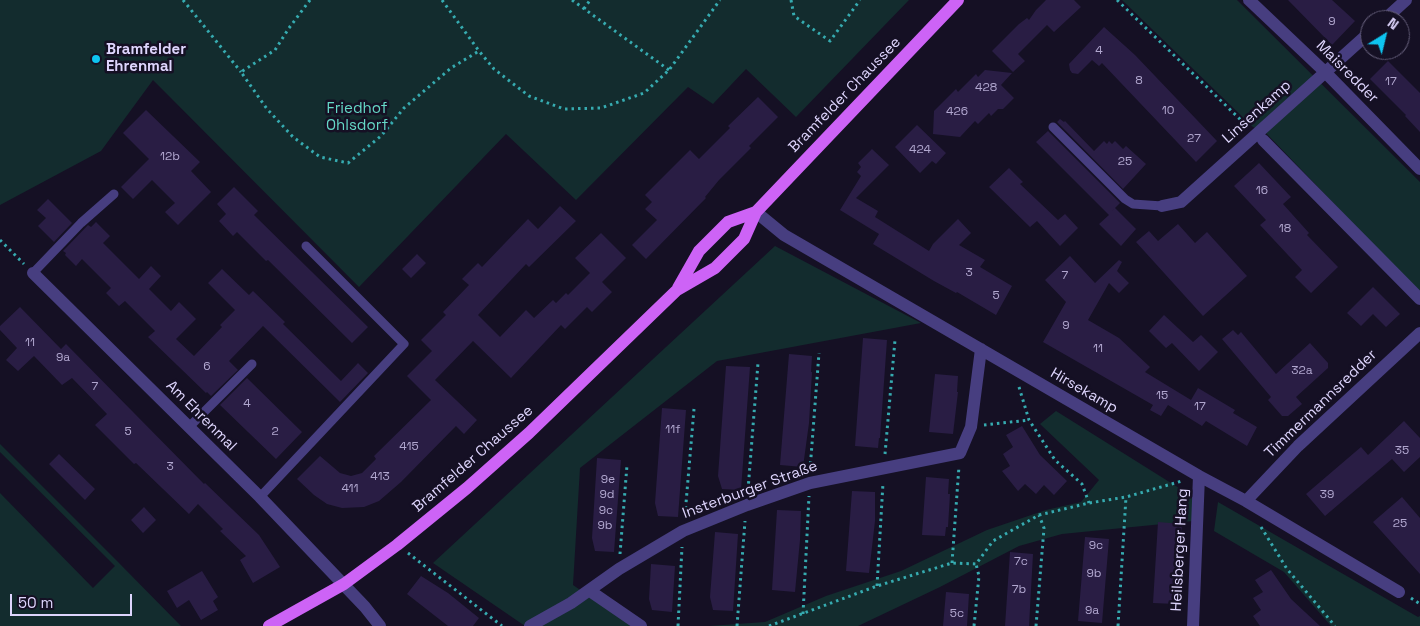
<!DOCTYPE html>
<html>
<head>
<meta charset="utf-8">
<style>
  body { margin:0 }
  #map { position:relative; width:1420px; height:626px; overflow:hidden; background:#151024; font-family:"Space Grotesk",sans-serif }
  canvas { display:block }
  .north { position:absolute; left:1360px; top:10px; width:50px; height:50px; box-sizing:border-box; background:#151024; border:1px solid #655f7b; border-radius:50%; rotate:36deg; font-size:14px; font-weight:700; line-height:20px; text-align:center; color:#ded5fd }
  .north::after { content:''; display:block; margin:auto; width:18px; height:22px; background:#0ec4f0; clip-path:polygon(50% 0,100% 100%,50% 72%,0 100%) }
  .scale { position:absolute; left:10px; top:594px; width:122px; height:22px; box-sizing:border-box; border:2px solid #ded5fd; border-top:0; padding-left:6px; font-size:15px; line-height:18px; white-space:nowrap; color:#ded5fd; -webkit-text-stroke:4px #151024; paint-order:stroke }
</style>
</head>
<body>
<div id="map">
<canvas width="1420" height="626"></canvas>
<div class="north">N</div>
<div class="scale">50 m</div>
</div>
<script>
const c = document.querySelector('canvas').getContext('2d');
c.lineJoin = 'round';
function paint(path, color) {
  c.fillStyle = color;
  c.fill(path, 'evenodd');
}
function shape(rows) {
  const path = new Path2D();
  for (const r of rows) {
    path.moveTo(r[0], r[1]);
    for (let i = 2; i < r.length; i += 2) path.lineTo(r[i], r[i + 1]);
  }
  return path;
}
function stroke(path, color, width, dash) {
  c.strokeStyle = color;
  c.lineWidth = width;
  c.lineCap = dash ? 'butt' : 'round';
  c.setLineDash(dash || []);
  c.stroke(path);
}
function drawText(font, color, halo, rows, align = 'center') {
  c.font = font + ' "Space Grotesk",sans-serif';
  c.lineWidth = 5;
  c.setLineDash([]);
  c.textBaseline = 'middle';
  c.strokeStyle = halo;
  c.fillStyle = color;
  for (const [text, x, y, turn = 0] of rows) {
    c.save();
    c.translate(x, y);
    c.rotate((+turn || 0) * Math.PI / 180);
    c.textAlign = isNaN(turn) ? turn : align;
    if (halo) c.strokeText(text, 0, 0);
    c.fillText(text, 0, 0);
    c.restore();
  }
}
paint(shape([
  [0,0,909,0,796,117,746,69,713,104,688,87,576,200,506,134,359,287,153,80,101,151,0,205],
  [1122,0,1237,0,1420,182,1420,293,1266,133,1253,127],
  [775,246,921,323,717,361,580,468,573,585,632,626,525,626,433,563],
  [1056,411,1195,498,1193,521,1062,534,1019,546,940,587,858,626,709,626,765,622,826,596,901,571,987,530,1046,510,1081,502,1099,480,1040,424],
  [0,444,119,563,181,626,0,626,0,493,93,588,115,566,0,452],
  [1218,502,1418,617,1420,616,1420,626,1331,626,1284,572,1214,531]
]), '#132c2e');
paint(shape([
  [1046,0,1074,0,1081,7,1054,32,1047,25,1018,54,1025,61,1013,72,992,51,1019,24,1027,18,1029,20,1036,10],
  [1288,0,1332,0,1355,21,1332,45],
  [1104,27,1135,55,1217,141,1196,162,1102,63,1099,66,1092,60,1078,74,1072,73,1070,70,1069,64],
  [1388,61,1420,93,1420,132,1405,116,1406,115,1370,79],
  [985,70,1012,73,1001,85,1014,98,1003,109,998,109,991,116,989,113,978,124,975,121,960,137,933,134,934,111,956,89,958,92,976,74,978,77],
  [758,97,778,117,749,146,751,148,719,180,705,197,706,198,646,259,632,245,657,220,645,209,652,202,645,195,690,150,699,159,730,128,728,126],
  [146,110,200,162,191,171,211,192,178,225,165,212,175,203,152,180,133,199,121,187,149,159,123,133],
  [1060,119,1064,122,1065,121,1094,151,1104,141,1107,144,1109,141,1112,144,1115,141,1123,149,1126,146,1146,164,1123,189,1057,122],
  [917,125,946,153,936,164,932,161,920,173,895,147],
  [1048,131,1120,203,1112,211,1115,208,1136,229,1121,246,1099,224,1109,215,1036,142],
  [872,149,889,165,856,198,878,211,875,217,929,251,933,244,958,219,971,233,959,245,985,260,980,267,1012,286,996,315,957,292,956,293,934,281,873,244,879,234,840,210,861,176,857,172,861,167,858,163],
  [1259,163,1291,197,1283,204,1309,233,1307,235,1338,267,1311,293,1295,277,1302,270,1260,225,1266,220,1234,186],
  [1009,168,1023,182,1020,184,1058,220,1065,214,1078,228,1060,246,1037,221,1030,227,989,187],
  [234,187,258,211,254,215,368,327,352,343,268,260,266,261,237,232,233,236,219,221,226,214,217,204],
  [48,199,72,223,54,242,38,226,46,218,37,210],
  [560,206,576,221,529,267,526,264,478,315,500,337,526,310,534,318,553,300,556,303,566,293,568,295,590,273,575,258,601,233,626,258,602,282,612,292,592,312,587,307,565,329,561,325,511,378,473,341,435,380,477,420,464,434,456,426,401,482,379,501,364,507,342,508,327,504,314,495,297,479,320,456,340,473,351,476,362,473,376,459,374,456,431,400,407,376,432,351,421,340,446,315,443,312,469,285,462,279,478,263,482,267,528,219,538,229],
  [96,222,110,236,103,243,139,279,151,266,161,276,149,289,171,311,179,302,196,319,176,339,194,356,222,327,220,325,235,310,208,283,222,269,249,295,253,291,285,322,283,324,341,381,358,363,368,373,340,402,263,326,229,361,238,370,211,396,207,392,206,393,148,337,155,331,125,301,119,306,106,293,111,288,82,259,76,266,65,255,66,253,63,251,88,225,91,227],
  [1178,224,1195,243,1207,232,1247,276,1203,316,1136,242,1149,231,1158,241],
  [417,254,426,263,411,278,402,269],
  [1070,256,1095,283,1119,260,1122,262,1117,271,1129,283,1119,293,1109,283,1088,320,1119,338,1150,367,1145,372,1191,400,1198,388,1235,410,1233,413,1257,427,1247,446,1206,421,1202,426,1168,405,1161,416,1150,410,1153,405,1043,342,1066,302,1045,280],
  [1373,287,1400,314,1386,327,1373,314,1361,326,1347,313],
  [20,307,61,349,66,344,204,484,205,483,259,535,280,567,253,583,240,560,246,556,220,531,223,529,198,504,189,514,136,463,134,464,95,425,107,414,72,378,62,385,34,356,18,371,6,360,17,348,0,330,0,326],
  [1164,315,1193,342,1201,335,1218,352,1199,371,1172,343,1166,348,1149,331],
  [1233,330,1238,335,1241,332,1276,374,1310,343,1328,363,1328,368,1296,397,1302,404,1288,416,1282,416,1268,400,1271,397,1222,339],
  [863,338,887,340,880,438,879,438,878,448,855,446],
  [789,354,812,356,811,372,812,372,809,423,803,467,780,465],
  [726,366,750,367,741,490,722,489,718,476],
  [935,374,958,376,957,392,958,392,953,434,929,432],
  [247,378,302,432,276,459,220,405],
  [662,408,686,410,678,517,658,516,655,503],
  [1404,421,1420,438,1420,457,1404,472,1392,459,1325,516,1306,494,1361,447,1368,455],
  [1022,426,1040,455,1067,481,1054,495,1044,485,1036,494,1025,484,1018,491,1002,471,1010,466,1003,454,1013,447,1006,435],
  [59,454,95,489,85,500,49,464],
  [597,458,621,460,614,552,595,551,592,538],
  [926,477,949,479,948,494,950,494,948,527,946,527,945,536,922,535],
  [852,491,875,492,875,521,869,573,846,571],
  [1402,497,1420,518,1420,574,1373,522],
  [144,507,156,520,143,533,131,520],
  [777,510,801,511,800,540,795,592,772,590],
  [1158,522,1182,524,1176,604,1153,603],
  [715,532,738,534,733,611,713,610,710,597],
  [1085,537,1109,539,1102,623,1078,621],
  [1010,552,1033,554,1029,626,1005,626],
  [651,564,675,566,672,612,652,610,649,599],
  [1271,570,1291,599,1320,626,1260,626,1253,616,1261,610,1253,598,1263,592,1255,580],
  [202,571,218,597,213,601,218,610,201,620,189,600,177,608,167,591],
  [421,576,448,593,479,618,473,626,448,626,407,594],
  [946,592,969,594,967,626,943,626]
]), '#291d44');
stroke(shape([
  [183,0,241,72],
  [310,0,289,28,275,50,241,72,267,109,293,137,320,157,348,163,381,136,404,108,451,68,479,51],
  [442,0,479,51,494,69,529,96,564,109,601,108,644,93,669,70,720,0],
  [572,0,669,70],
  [791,0,794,16,830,41,860,0],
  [1117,0,1246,125],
  [584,9,590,0],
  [0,240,24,264],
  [1019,387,1029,420,1055,460,1082,484,1089,503],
  [984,425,1029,420],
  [885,454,895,340],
  [810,470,819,353],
  [748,490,758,363],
  [685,515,694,409],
  [1261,527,1287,569,1335,626],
  [408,553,502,626],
  [620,554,627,465],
  [952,563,959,466],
  [877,586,883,483],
  [1411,598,1420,604],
  [803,614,809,496],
  [678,626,682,547],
  [737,626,745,521],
  [769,626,877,586,952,563,976,564,993,541,1039,515,1089,503,1126,497,1182,481],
  [974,626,979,576,976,564],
  [1036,626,1044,528,1039,515],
  [1118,626,1126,497]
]), '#36abb0', 3, [2.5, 4]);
stroke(shape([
  [1053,127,1125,199,1133,204,1162,206],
  [33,273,81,223,114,194],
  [189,427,252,364],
  [260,497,404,344,306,246]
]), '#473e80', 9);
stroke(shape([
  [1249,0,1325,72,1420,169],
  [1384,20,1406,0],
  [1263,140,1420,299],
  [1162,206,1181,202,1370,32],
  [756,212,784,235,1199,476,1246,501,1399,592],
  [33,273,260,497,365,607,380,626],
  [1246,501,1298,446,1420,333],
  [590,591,641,626],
  [530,626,571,603,619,569,683,531,747,505,810,483,960,453,971,427,981,349],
  [1193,626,1199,476]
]), '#473e80', 12);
stroke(shape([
  [678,288,699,251,728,222,756,212],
  [269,626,344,584,397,545,467,488,529,433,677,290,715,268,744,239,756,212,958,0]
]), '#cd63f6', 12);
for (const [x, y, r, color] of [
  [96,59,5,"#0ec4f0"]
]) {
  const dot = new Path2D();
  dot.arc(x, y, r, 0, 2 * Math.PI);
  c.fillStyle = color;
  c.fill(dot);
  stroke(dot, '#151024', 2);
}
drawText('12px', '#b1a7cf', null, [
  ["9",1332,22],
  ["4",1099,51],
  ["8",1139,81],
  ["17",1391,82],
  ["428",986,88],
  ["10",1168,111],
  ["426",957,112],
  ["27",1194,139],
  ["424",920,150],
  ["12b",170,157],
  ["25",1125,162],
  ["16",1262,191],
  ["18",1285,229],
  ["3",969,273],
  ["7",1065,276],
  ["5",996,296],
  ["9",1066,326],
  ["11",30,343],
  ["11",1098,349],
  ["9a",63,358],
  ["6",207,367],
  ["32a",1302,371],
  ["7",95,387],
  ["15",1162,396],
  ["4",247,404],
  ["17",1200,407],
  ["11f",673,430],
  ["5",128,432],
  ["2",275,432],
  ["415",409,447],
  ["35",1402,451],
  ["3",170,467],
  ["413",380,477],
  ["9e",608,480],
  ["411",350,489],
  ["9d",607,495],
  ["39",1327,495],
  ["9c",606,511],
  ["25",1400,524],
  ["9b",605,526],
  ["9c",1096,546],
  ["7c",1021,562],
  ["9b",1094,574],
  ["7b",1019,590],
  ["9a",1092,611],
  ["5c",957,614]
]);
drawText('bold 15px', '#ded5fd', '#151024', [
  ["Bramfelder",106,50],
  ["Ehrenmal",106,67]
], 'left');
drawText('15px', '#ded5fd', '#151024', [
  ["Maisredder",1347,72,45],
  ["Bramfelder Chaussee",845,95,-46],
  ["Linsenkamp",1257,112,-42],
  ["Hirsekamp",1084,391,30],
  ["Timmermannsredder",1321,404,-44],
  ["Am Ehrenmal",201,416,45],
  ["Bramfelder Chaussee",473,459,-41],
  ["Insterburger Straße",750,490,-20],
  ["Heilsberger Hang",1180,550,-87]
]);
drawText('15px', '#65d9c7', '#151024', [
  ["Friedhof",357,109],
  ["Ohlsdorf",357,126]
]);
</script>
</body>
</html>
